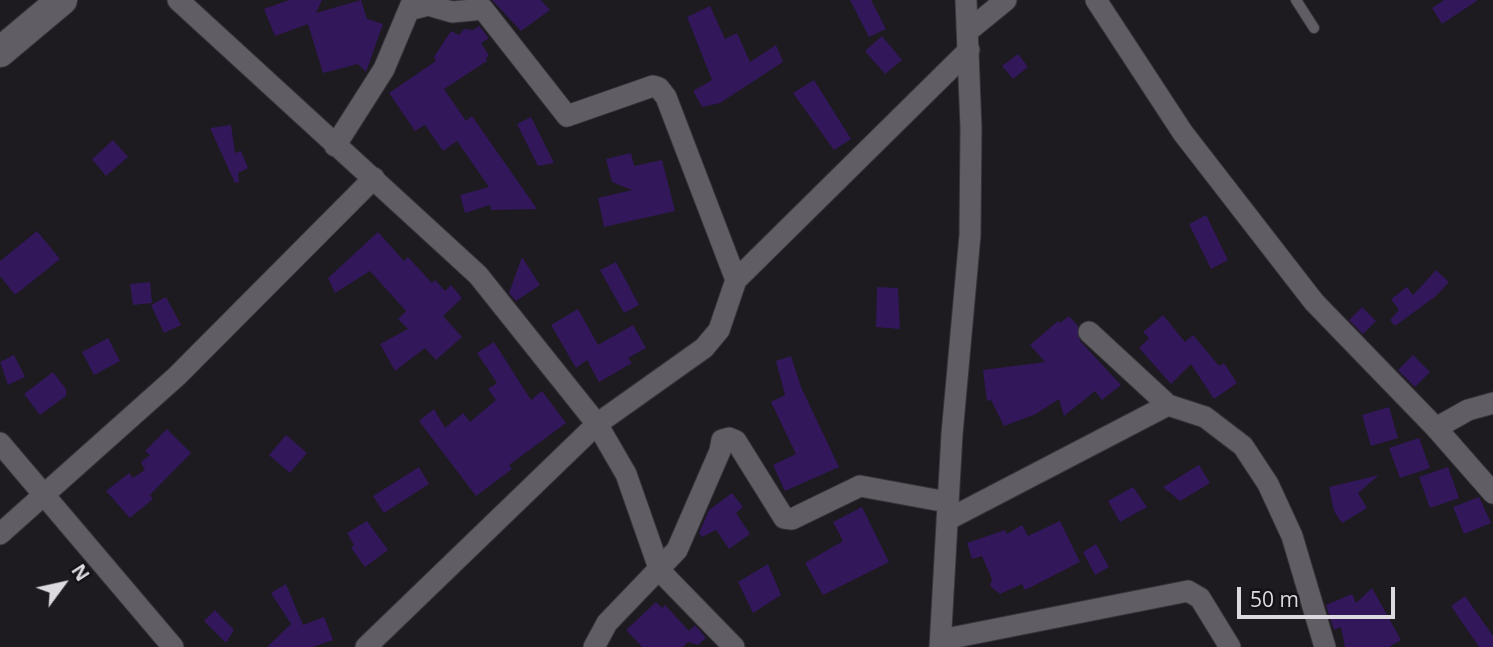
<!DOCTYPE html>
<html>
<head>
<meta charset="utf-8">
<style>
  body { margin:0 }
  #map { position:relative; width:1493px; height:647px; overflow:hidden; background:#1d1a20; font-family:"Open Sans",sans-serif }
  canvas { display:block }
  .north { position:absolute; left:28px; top:549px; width:70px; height:70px; -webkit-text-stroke:5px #141117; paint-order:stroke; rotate:57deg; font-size:19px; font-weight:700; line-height:28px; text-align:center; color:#dcdade }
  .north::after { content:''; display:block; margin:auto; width:24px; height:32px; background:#dcdade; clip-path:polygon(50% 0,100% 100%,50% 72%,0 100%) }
  .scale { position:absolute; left:1237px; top:587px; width:158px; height:32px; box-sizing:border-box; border:4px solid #dcdade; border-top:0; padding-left:9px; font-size:21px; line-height:24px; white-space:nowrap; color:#dcdade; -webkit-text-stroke:5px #141117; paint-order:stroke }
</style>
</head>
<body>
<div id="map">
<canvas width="1493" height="647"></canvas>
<div class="north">N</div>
<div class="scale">50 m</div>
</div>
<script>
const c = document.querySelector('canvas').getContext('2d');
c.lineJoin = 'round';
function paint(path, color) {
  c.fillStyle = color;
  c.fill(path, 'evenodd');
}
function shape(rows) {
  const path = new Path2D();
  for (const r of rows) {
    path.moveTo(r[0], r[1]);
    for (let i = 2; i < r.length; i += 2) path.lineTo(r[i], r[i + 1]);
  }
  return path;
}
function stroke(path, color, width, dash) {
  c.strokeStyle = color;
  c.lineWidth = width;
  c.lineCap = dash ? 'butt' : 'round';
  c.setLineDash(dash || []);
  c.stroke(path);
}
paint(shape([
  [289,0,322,0,316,13,361,0,367,19,383,24,366,72,358,64,323,73,308,24,275,36,264,9],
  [492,0,541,0,550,10,521,31],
  [850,0,871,0,886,29,869,37],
  [1444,0,1478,0,1442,24,1432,8],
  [710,6,725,39,737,33,750,62,776,45,783,62,720,103,702,107,693,91,712,80,687,17],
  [479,26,489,38,481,43,489,56,486,58,487,61,444,89,466,121,472,116,537,209,491,210,490,205,465,213,460,195,489,187,457,141,443,151,425,125,415,131,389,93,436,61,434,57,451,31,459,35,464,29,473,30],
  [882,36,902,60,885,74,865,51],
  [1018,54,1028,67,1013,79,1002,66],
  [814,80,851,139,834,150,793,93],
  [531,117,554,163,538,166,517,124],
  [231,125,235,153,241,151,248,168,238,173,239,182,235,183,210,128],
  [113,140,128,157,106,176,92,159],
  [631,153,634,166,662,160,675,211,604,227,598,198,632,190,612,182,606,159],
  [1206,215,1228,260,1211,269,1189,224],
  [37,231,60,259,15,295,0,276,0,261],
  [378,232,404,261,408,257,432,283,435,280,445,291,451,285,462,298,443,316,462,337,436,360,425,348,395,371,380,344,408,329,398,319,406,311,370,271,335,293,328,278],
  [522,257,540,285,516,301,509,293],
  [616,262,639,305,624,313,600,270],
  [1436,270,1449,282,1436,296,1395,326,1390,320,1399,310,1391,299,1407,287,1413,295],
  [150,282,152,303,133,305,130,284],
  [877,287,898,288,900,329,876,327],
  [166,297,181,325,164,333,151,305],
  [1362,307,1376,321,1363,334,1349,320],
  [578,309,598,345,633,325,646,348,628,358,632,363,599,382,587,360,576,368,551,325],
  [1163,315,1185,342,1193,335,1219,366,1224,363,1237,383,1214,399,1191,364,1171,384,1139,348,1149,338,1143,332],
  [1069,316,1078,326,1080,341,1121,385,1102,400,1095,391,1064,416,1059,399,1036,414,1004,426,991,400,987,401,983,370,1045,362,1030,345,1058,321,1060,323],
  [108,338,120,361,94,375,82,352],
  [494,342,531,400,542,391,566,423,509,465,512,469,476,496,419,421,434,409,445,428,463,413,470,422,496,400,488,389,497,383,477,353],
  [14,355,25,377,8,385,0,362],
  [1413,355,1430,372,1415,387,1398,370],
  [791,356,801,387,839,467,785,491,773,465,796,454,771,402,785,395,776,361],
  [53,372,66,389,66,396,40,415,24,394],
  [1389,407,1398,438,1371,446,1362,415],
  [167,429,191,453,150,495,153,499,130,518,106,491,129,473,133,478,145,470,141,462,150,455,145,451],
  [286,435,307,453,290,473,269,455],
  [1419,438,1430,468,1400,478,1389,448],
  [1199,465,1210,483,1180,501,1163,487],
  [419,467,429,484,384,513,373,496],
  [1448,467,1459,498,1430,508,1419,477],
  [1379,475,1358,493,1367,508,1342,523,1334,511,1329,487],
  [1133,487,1147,507,1120,522,1108,501],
  [732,493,743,507,736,513,750,534,729,549,716,530,702,537,699,533,709,510],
  [1479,497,1491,523,1464,534,1453,507],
  [862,507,889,562,823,595,805,563,843,541,833,522],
  [367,521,388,550,365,567,351,548,354,545,347,533],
  [1060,521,1080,562,1025,590,1022,584,1000,594,990,586,992,579,982,556,972,559,967,543,1005,530,1007,534,1022,525,1028,536],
  [1096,544,1109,567,1095,575,1083,552],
  [768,564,781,595,753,613,738,582],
  [286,584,303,625,324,617,333,640,313,647,267,647,291,624,271,593],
  [1372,588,1401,640,1389,647,1345,647,1341,627,1334,630,1326,605,1352,594,1356,603],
  [1465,596,1493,636,1493,647,1479,647,1451,606],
  [656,602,662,608,665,605,689,631,695,625,706,638,698,645,688,642,683,647,642,647,626,630],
  [215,610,234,630,226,643,204,621]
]), '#32185a');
const lane = shape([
  [1296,0,1314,28]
]);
const street = shape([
  [178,0,478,275,597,424,626,474,660,571,734,647],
  [1096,0,1183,133,1314,302,1436,428,1493,493],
  [409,10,428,5,452,12,483,9,567,116,653,86,659,88,666,97,736,280],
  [968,31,1006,0],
  [335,146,384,69,413,0],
  [1089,332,1168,405,1205,417,1243,446,1268,484,1292,536,1325,647],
  [1436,428,1468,410,1493,403],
  [0,443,173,647],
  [947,520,1168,405],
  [0,534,177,376,374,178],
  [941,640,1188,591,1200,598,1230,647],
  [366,647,597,424,704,348,719,330,736,280,969,50],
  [594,647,607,623,677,550,720,451,722,440,729,438,736,441,784,518,792,519,860,486,947,502],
  [940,647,952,434,970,235,971,128,966,0]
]);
const secondary = shape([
  [0,52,62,0]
]);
stroke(lane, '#363439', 12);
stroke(street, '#363439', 23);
stroke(secondary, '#363439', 32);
stroke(lane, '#605d64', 10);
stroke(street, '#605d64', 21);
stroke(secondary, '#605d64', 30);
</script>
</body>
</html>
